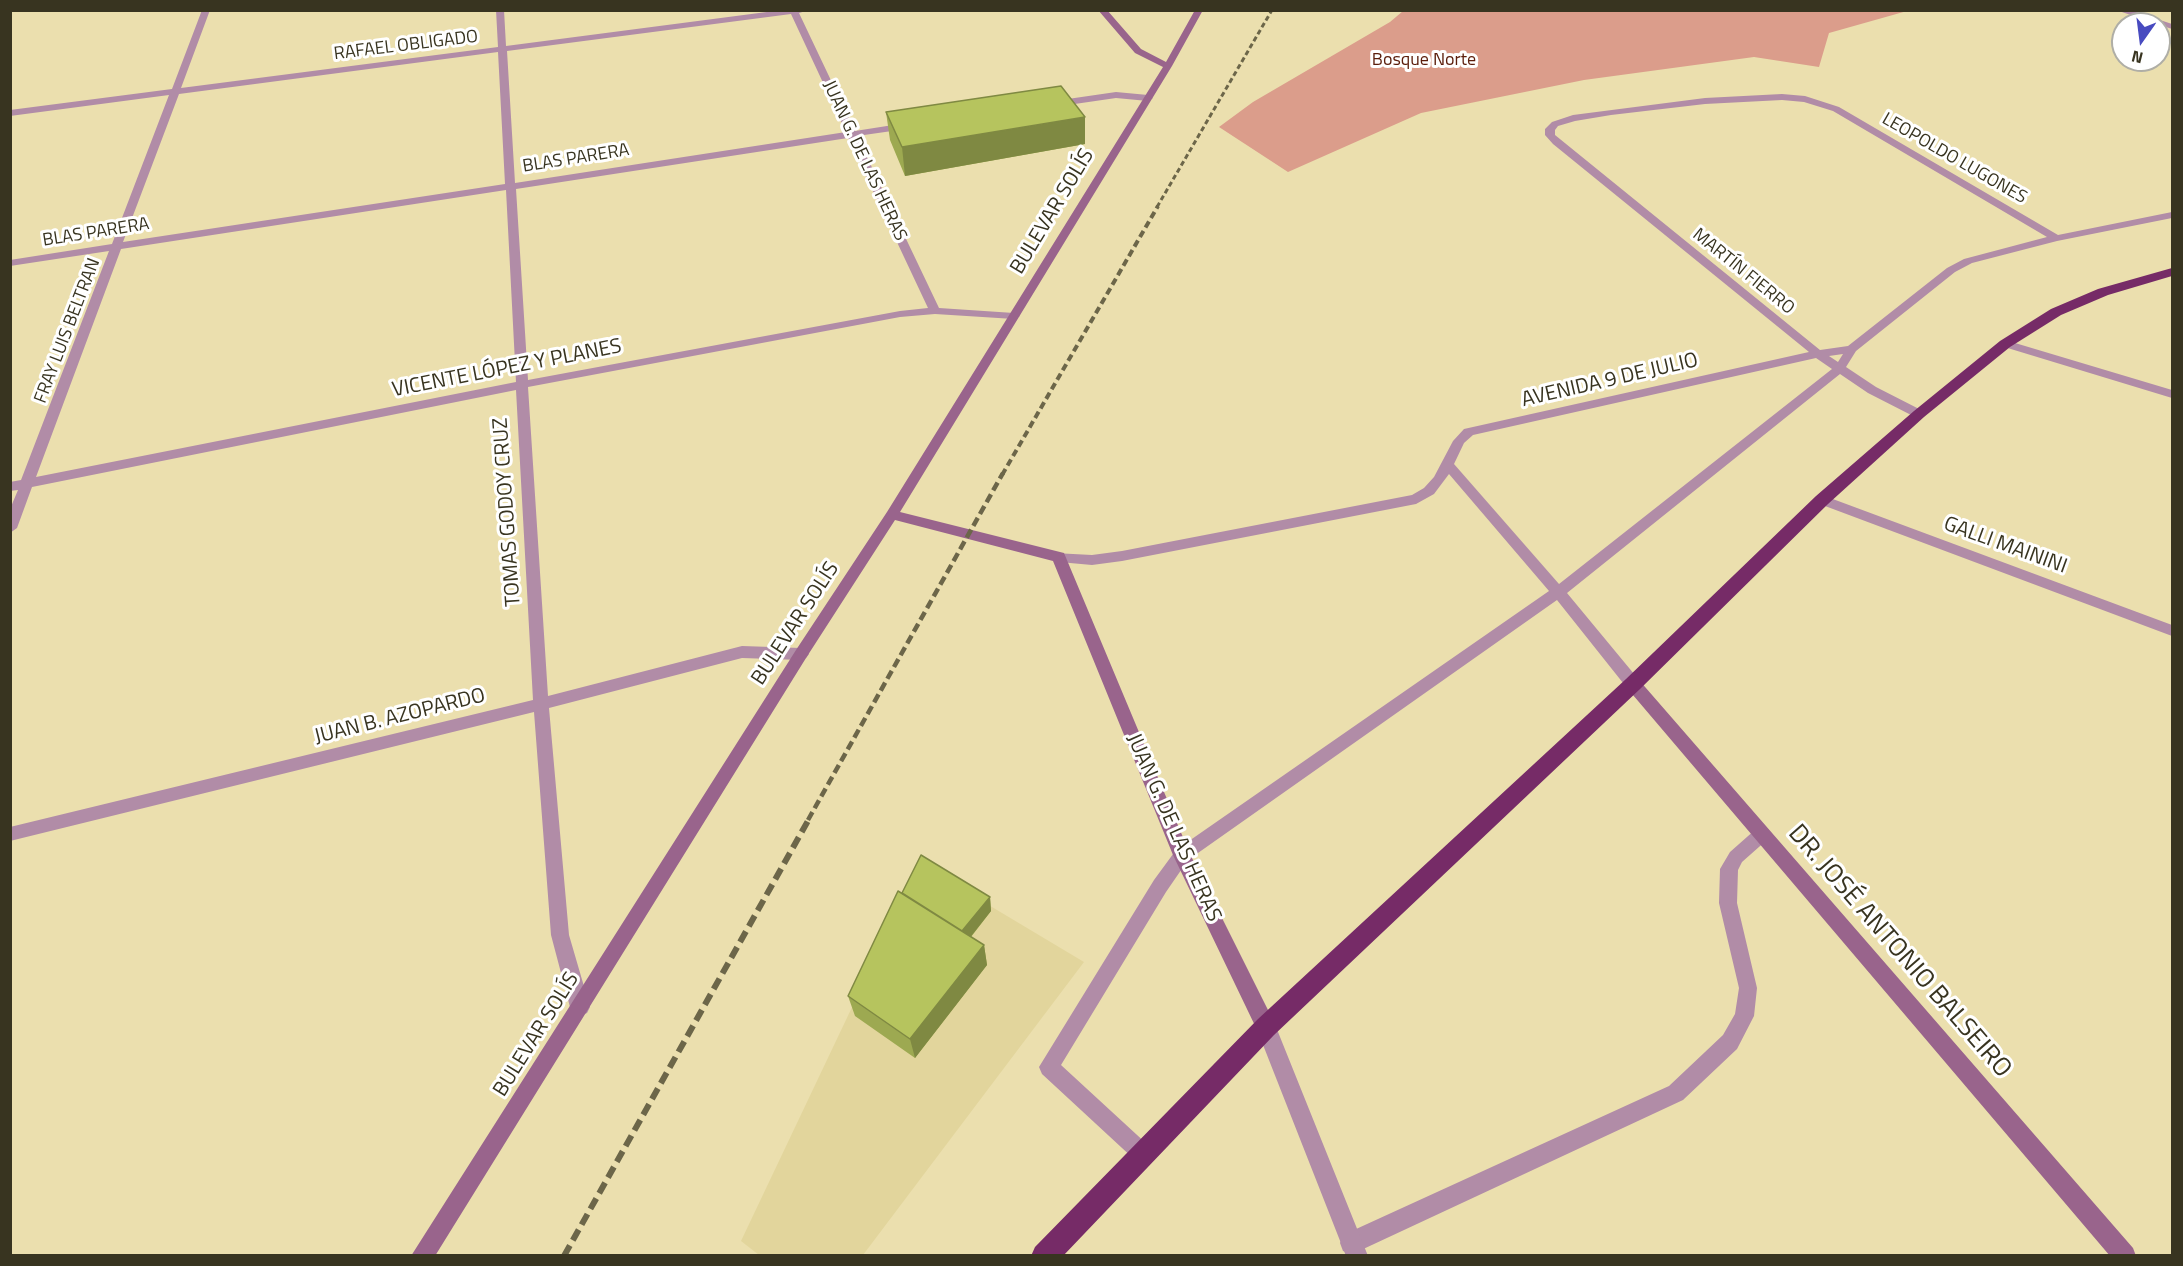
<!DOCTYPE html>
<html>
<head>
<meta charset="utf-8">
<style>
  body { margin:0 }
  #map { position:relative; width:2183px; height:1266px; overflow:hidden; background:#ebdfae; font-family:"Titillium Web",sans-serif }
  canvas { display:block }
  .frame { position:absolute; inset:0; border:12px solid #383420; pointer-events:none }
  .north { position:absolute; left:2111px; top:12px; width:60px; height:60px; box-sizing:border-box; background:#fff; border:2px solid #afaea6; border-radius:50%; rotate:194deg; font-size:16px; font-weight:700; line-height:24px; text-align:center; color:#383420 }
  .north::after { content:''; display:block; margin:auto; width:21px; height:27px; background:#484bc0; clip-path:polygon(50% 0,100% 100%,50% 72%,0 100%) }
</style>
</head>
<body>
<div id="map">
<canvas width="2183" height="1266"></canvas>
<div class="frame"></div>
<div class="north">N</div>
</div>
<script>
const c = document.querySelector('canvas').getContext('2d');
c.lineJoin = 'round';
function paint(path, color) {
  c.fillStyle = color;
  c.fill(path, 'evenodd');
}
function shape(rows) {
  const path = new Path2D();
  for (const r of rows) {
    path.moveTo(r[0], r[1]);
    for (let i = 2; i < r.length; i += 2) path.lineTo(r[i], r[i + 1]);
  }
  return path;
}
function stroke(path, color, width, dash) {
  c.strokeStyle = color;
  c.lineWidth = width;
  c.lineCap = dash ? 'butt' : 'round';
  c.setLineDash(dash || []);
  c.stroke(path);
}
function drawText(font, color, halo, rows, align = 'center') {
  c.font = font + ' "Titillium Web",sans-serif';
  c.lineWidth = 6;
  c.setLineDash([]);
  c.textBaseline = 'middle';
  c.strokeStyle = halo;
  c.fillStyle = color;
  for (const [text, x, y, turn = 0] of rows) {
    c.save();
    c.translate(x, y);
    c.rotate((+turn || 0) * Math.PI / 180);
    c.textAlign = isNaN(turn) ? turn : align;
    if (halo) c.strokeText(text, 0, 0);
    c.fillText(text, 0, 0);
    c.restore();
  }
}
paint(shape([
  [920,864,1084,962,863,1255,759,1255,741,1241]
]), '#e2d59c');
paint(shape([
  [1403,11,1403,10,1907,11,1829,33,1819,67,1754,57,1584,80,1421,113,1288,172,1219,127,1253,102,1390,22]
]), '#db9d8b');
paint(shape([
  [1762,827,1768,829,1771,834,1768,839,1742,862,1738,870,1737,903,1757,988,1754,1016,1737,1049,1683,1100,1359,1251,1351,1254,1343,1251,1340,1243,1343,1235,1669,1086,1723,1035,1735,1014,1739,988,1719,903,1720,869,1730,852,1756,829,1762,827]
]), '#b18ca7');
paint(shape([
  [202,10,210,10,181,88,498,47,496,10,504,10,506,46,782,10,809,10,799,13,855,131,906,123,911,126,906,129,857,136,939,308,1014,313,1020,316,1014,319,935,314,900,317,528,387,548,696,742,646,801,648,806,650,809,654,806,658,801,660,742,658,549,708,569,935,590,1007,587,1013,580,1016,573,1013,570,1007,551,935,534,712,10,841,10,827,533,700,516,390,32,487,17,528,10,533,10,509,18,490,10,491,10,482,21,480,109,251,10,266,10,260,112,244,169,95,10,116,10,110,172,89,202,10],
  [791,14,846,132,515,183,507,51,791,14],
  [498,52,505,184,123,242,179,94,498,52],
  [848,138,928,308,900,311,528,380,516,189,848,138],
  [506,190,516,382,36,477,121,249,506,190],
  [2116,10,2130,10,2172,24,2172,29,2116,10],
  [1116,92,1148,95,1153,98,1148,101,1116,98,1054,107,1049,104,1054,101,1116,92],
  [1782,94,1805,96,1839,107,2058,235,2172,212,2172,218,2057,241,1972,263,1955,272,1856,351,1846,367,1876,387,1923,411,1925,414,1923,417,1915,417,1868,393,1840,374,1567,593,1639,680,1641,684,1639,688,1627,688,1557,600,1188,860,1166,892,1061,1065,1149,1146,1152,1153,1149,1160,1142,1163,1135,1160,1042,1074,1039,1067,1154,880,1176,850,1549,591,1449,474,1434,494,1416,504,1122,561,1092,565,1059,562,1054,561,1052,557,1054,553,1092,555,1122,551,1412,495,1424,488,1434,477,1453,441,1464,429,1809,352,1553,144,1545,135,1545,129,1552,122,1573,115,1705,98,1782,94],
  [1782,100,1804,102,1833,111,2047,237,1964,259,1947,268,1848,346,1820,350,1555,135,1555,130,1558,126,1575,121,1611,115,1705,104,1782,100],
  [1843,354,1838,362,1829,356,1843,354],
  [1816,358,1832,369,1559,584,1454,464,1464,443,1473,435,1816,358],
  [2005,340,2172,390,2172,398,2001,346,2001,342,2005,340],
  [1822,495,2172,625,2172,636,1817,503,1815,500,1822,495],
  [1266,1018,1273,1020,1276,1027,1368,1256,1346,1256,1256,1027,1259,1020,1266,1018]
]), '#b18ca7');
paint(shape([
  [1098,10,1107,10,1141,49,1166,62,1195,10,1203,10,1172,66,900,512,1064,553,1190,854,1273,1020,1276,1027,1273,1034,1266,1036,1259,1034,1173,855,1053,561,895,520,806,658,435,1256,411,1256,796,650,887,512,1163,67,1135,53,1098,10],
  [1633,678,1639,680,2133,1248,2136,1256,2110,1256,1627,688,1625,684,1627,680,1633,678]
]), '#99648c');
paint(shape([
  [2172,268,2172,276,2108,295,2061,315,2010,347,1924,417,1828,504,1640,689,1274,1035,1063,1256,1031,1256,1035,1247,1258,1019,1626,679,1816,496,1914,411,2000,341,2051,309,2098,289,2172,268]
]), '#762b67');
stroke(shape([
  [1157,207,1272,10]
]), '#6c6649', 3, [5, 3]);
stroke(shape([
  [1002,475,1158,206]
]), '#6c6649', 4, [7, 4]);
stroke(shape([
  [808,820,1003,473]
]), '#6c6649', 4.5, [9, 4.5]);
stroke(shape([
  [564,1256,809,819]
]), '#6c6649', 6, [12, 6]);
paint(shape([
  [886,112,1085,144,905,176,890,140],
  [902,893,990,897,991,911,971,937,984,945,987,965,915,1058,855,1016,848,996]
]), '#9da951');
paint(shape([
  [1085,117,1085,144,905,176,902,147],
  [990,897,991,911,961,949,959,935],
  [984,945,987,965,915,1058,910,1039]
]), '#7f8942');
const building = shape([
  [1061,86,1085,117,902,147,886,112,1061,86],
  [921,855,990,897,962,931,902,893,921,855],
  [898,891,984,945,910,1039,848,996,898,891]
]);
paint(building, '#b6c45e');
stroke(building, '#7f8942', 1.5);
drawText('18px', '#383420', '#fff', [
  ["RAFAEL OBLIGADO",406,46,-7],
  ["BLAS PARERA",576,159,-9],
  ["LEOPOLDO LUGONES",1954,159,30],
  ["JUAN G. DE LAS HERAS",864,161,65],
  ["BLAS PARERA",96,233,-9],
  ["MARTÍN FIERRO",1743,272,39],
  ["FRAY LUIS BELTRAN",68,331,-69]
]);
drawText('18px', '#5b1d0b', '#fff', [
  ["Bosque Norte",1424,61]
]);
drawText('21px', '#383420', '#fff', [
  ["BULEVAR SOLÍS",1053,212,-59],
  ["VICENTE LÓPEZ Y PLANES",507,369,-11],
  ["AVENIDA 9 DE JULIO",1610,381,-13],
  ["TOMAS GODOY CRUZ",508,512,-94],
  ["GALLI MAININI",2005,546,20],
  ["BULEVAR SOLÍS",796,624,-57],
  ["JUAN B. AZOPARDO",400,717,-14],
  ["JUAN G. DE LAS HERAS",1173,828,66],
  ["BULEVAR SOLÍS",537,1035,-58]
]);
drawText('26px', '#383420', '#fff', [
  ["DR. JOSÉ ANTONIO BALSEIRO",1899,952,49]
]);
</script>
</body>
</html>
